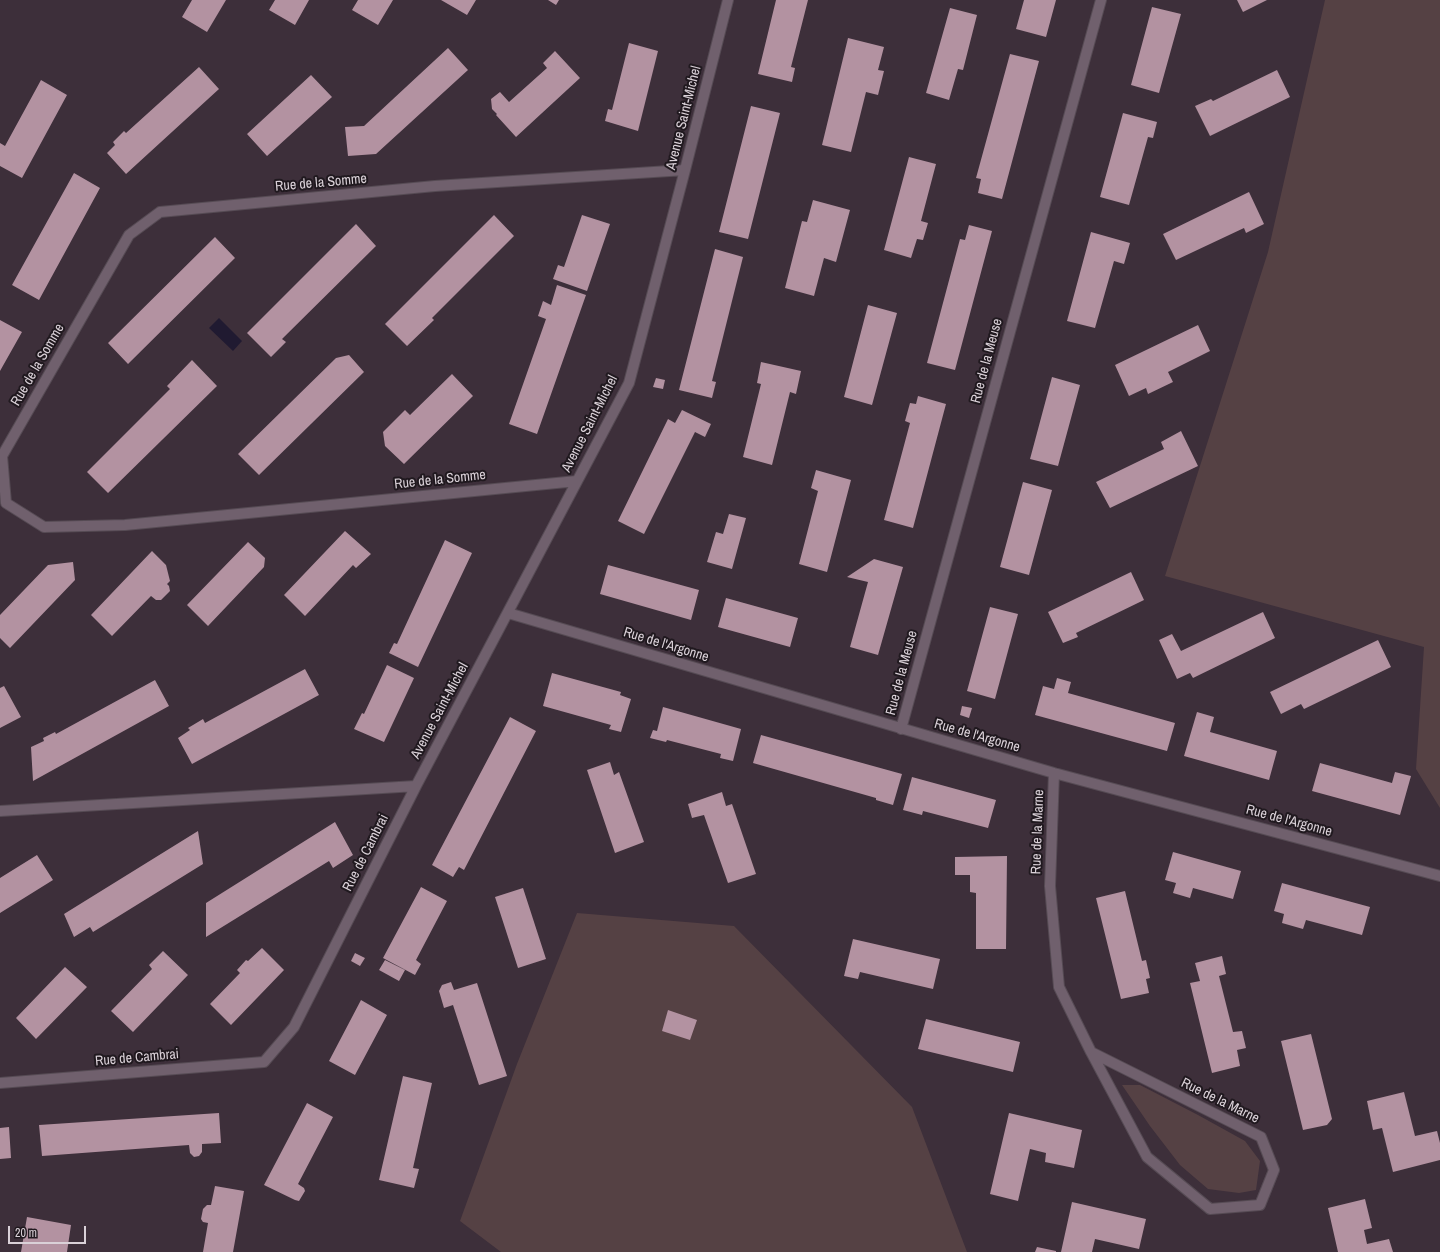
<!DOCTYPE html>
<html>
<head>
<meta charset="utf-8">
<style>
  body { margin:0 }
  #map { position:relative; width:1440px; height:1252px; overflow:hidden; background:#3d2f3a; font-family:"Archivo Narrow",sans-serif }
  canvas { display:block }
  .scale { position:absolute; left:8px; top:1226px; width:78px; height:18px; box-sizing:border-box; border:2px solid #dad1d8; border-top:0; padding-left:5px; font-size:12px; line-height:14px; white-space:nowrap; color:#dad1d8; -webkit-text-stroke:3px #20191f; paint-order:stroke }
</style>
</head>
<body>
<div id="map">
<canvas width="1440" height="1252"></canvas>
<div class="scale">20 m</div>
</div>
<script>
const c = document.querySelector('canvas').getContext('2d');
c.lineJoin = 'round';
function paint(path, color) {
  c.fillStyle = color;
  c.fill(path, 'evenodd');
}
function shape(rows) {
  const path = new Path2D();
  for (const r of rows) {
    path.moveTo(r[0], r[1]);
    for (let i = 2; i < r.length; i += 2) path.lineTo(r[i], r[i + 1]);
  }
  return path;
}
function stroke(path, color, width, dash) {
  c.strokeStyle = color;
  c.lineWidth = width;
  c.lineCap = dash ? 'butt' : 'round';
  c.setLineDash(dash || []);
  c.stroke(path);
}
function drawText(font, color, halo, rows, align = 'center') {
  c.font = font + ' "Archivo Narrow",sans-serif';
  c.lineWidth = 4;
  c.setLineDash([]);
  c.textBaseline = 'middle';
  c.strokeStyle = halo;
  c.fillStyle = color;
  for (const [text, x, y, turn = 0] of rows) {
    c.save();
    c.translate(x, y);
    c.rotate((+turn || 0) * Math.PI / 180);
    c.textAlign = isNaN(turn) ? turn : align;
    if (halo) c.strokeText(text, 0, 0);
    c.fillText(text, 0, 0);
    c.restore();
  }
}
paint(shape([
  [1325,0,1440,0,1440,808,1416,769,1424,647,1165,576,1268,252],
  [577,913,734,926,912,1107,967,1252,501,1252,460,1221,517,1064],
  [1122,1085,1140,1085,1198,1115,1245,1141,1260,1161,1256,1190,1239,1193,1208,1189,1180,1165,1150,1126]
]), '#554144');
paint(shape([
  [219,318,242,341,233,351,209,328]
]), '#201a31');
paint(shape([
  [192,0,226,0,207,32,182,17],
  [275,0,309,0,295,25,269,10],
  [358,0,393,0,378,25,352,10],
  [441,0,476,0,467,15],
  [548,0,559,0,556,5],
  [776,0,808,0,791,67,795,68,792,82,758,74],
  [1024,0,1056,0,1046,37,1016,29],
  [1237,0,1267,0,1243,12],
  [1152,7,1181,14,1159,93,1131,85],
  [950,8,977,15,963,70,958,69,949,100,926,93],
  [848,38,884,47,878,70,884,71,878,95,866,92,851,152,822,145],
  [629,43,658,51,638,131,605,121,608,109,612,110],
  [448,48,468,70,376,154,348,156,345,127,364,126],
  [555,51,580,78,516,137,496,115,497,114,492,109,491,99,500,92,509,102,547,68,543,63],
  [1010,54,1039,61,1002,199,978,193,981,179,976,178],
  [199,67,219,89,126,174,107,153,115,145,113,142,124,131,126,133],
  [1277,70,1290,97,1210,136,1195,106,1211,99,1213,101],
  [311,75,332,97,267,156,247,134],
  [41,80,67,95,22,178,0,166,0,143,5,146],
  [751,106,780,113,748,239,719,232],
  [1123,113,1157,122,1153,138,1148,137,1129,205,1100,197],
  [909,157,936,164,921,221,928,223,923,240,917,239,911,258,884,250],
  [74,173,100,188,39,300,12,285],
  [1249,192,1264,224,1246,233,1244,228,1176,260,1163,234],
  [813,200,850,210,836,262,824,258,814,296,785,288,802,221,807,222],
  [494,215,514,236,432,318,434,320,407,346,385,324],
  [582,215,610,224,587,291,553,279,558,265,564,267],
  [356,224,376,246,282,339,286,342,271,357,247,333],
  [969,225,992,231,955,370,927,363,960,239,965,240],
  [1091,232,1130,243,1124,264,1114,261,1095,328,1067,321],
  [215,237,235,258,128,364,108,343],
  [715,249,743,257,712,381,716,382,712,398,679,390],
  [557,285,586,295,537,434,509,424,546,319,538,316,543,301,551,305],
  [868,305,897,313,872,405,844,397],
  [0,320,22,332,0,371],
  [1198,325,1210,351,1168,372,1173,382,1148,394,1146,388,1129,396,1115,365],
  [349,355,364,372,259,475,238,454,336,358],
  [192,360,217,386,108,493,87,472,170,389,167,386],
  [761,362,801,371,796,394,790,392,772,465,743,457,761,384,757,383],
  [452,374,473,396,404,464,385,446,383,432,405,410,410,415],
  [1052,377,1080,385,1058,466,1030,459],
  [656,378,665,380,663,389,653,387],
  [918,396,946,404,913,528,884,520,910,423,905,421,910,403,916,404],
  [682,410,711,424,705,437,695,432,644,534,618,521,668,419,675,423],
  [1181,431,1198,466,1110,508,1096,482,1164,449,1161,442],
  [816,470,851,480,827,572,799,564,818,491,811,488],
  [1023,482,1052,490,1029,575,1000,567],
  [729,514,746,518,732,569,707,562,716,532,723,534],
  [345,531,371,554,356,568,353,565,305,616,284,595],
  [445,540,472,553,418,667,389,653,394,643,397,644],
  [248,542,265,558,264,567,208,626,187,605],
  [152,551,166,565,170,581,167,584,169,586,170,591,161,600,156,600,151,596,112,636,91,615],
  [874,559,903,567,878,655,850,647,868,582,847,577],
  [73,562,75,580,10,648,0,638,0,615,48,565],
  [608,565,699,590,691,620,600,594],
  [1131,572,1144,600,1076,633,1078,637,1063,643,1048,612],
  [726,598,798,618,790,647,718,627],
  [990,607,1018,614,995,699,967,691],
  [1263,612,1275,638,1193,678,1190,673,1177,679,1159,640,1172,634,1181,651],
  [1378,640,1391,667,1304,709,1301,704,1281,714,1270,692],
  [387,665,414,678,384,742,354,729,362,713,364,714],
  [305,669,319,695,192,764,178,738,190,730,188,728,203,719,205,723],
  [552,673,621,692,620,695,631,699,621,732,609,729,611,725,543,706],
  [1057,678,1071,682,1068,693,1175,723,1167,751,1035,715,1043,686,1054,689],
  [155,680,169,706,33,781,31,747,44,741,43,738,55,732,56,734],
  [4,686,21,717,0,728,0,688],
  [962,706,972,708,969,718,960,715],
  [663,707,741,729,733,761,720,758,721,754,667,740,666,742,650,738,653,730,657,731],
  [1197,712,1214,717,1210,732,1277,751,1269,780,1184,756],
  [510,717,536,731,464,870,459,867,453,877,432,865],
  [761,735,902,774,893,805,876,800,876,798,753,763],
  [610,762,614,775,619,772,644,842,615,853,587,770],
  [1320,763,1392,783,1395,772,1411,776,1400,815,1312,791],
  [912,777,996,800,988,828,923,811,922,815,903,810],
  [722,792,726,806,732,804,756,874,728,883,704,815,692,818,688,804],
  [335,822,353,855,333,868,329,861,206,937,206,903],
  [198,831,203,864,93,932,90,927,74,937,64,914],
  [1173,852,1241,871,1233,899,1193,888,1190,898,1173,893,1176,883,1165,880],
  [37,855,53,880,0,913,0,878],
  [1007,856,1006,949,976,949,976,893,970,892,970,875,955,875,955,857],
  [1282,883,1370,907,1362,935,1306,920,1303,929,1282,923,1284,914,1274,911],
  [421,887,447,901,416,960,421,964,415,975,383,958],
  [523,888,546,959,518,968,495,897],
  [1125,891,1142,961,1146,960,1150,978,1146,979,1149,993,1121,999,1096,898],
  [853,939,940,959,933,989,860,972,858,979,844,976],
  [262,948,284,970,231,1025,210,1004,240,973,237,970,246,960,248,961],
  [163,951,188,975,133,1032,111,1011,152,969,149,965],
  [355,953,365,958,360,966,351,961],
  [1222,956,1226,974,1219,976,1233,1032,1242,1031,1246,1048,1237,1050,1240,1066,1212,1073,1190,983,1200,981,1195,963],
  [385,960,405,970,399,981,379,970],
  [65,967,87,987,36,1039,16,1018],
  [451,982,454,990,477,983,507,1076,479,1085,453,1005,444,1008,439,991,442,985],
  [361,1000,387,1015,355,1075,329,1061],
  [668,1010,697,1020,690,1040,662,1031],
  [926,1019,1020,1042,1013,1072,918,1049],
  [1311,1034,1332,1119,1327,1125,1303,1130,1281,1041],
  [403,1076,432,1083,413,1168,419,1169,414,1188,379,1180],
  [1404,1092,1415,1136,1437,1131,1440,1143,1440,1160,1393,1172,1382,1128,1373,1130,1367,1101],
  [307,1103,333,1117,298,1184,304,1188,305,1191,299,1201,295,1200,264,1185],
  [219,1113,221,1143,202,1144,202,1152,199,1156,194,1157,190,1153,189,1145,42,1156,39,1125],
  [1009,1113,1082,1130,1074,1168,1045,1162,1046,1153,1030,1149,1018,1201,990,1194],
  [9,1127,11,1158,0,1159,0,1128],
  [215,1186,244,1191,233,1252,203,1252,208,1223,203,1222,201,1219,203,1209,207,1205,211,1205],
  [1365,1199,1372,1228,1364,1230,1367,1244,1389,1239,1393,1252,1338,1252,1328,1208],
  [1072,1202,1146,1219,1139,1249,1095,1239,1092,1252,1061,1252],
  [27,1217,71,1225,67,1252,21,1252],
  [1037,1247,1056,1251,1056,1252,1035,1252]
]), '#b392a1');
const minor = shape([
  [577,481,125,525,44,527,6,503,2,456,129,235,160,212,435,186,685,170],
  [508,613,1054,773,1440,876],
  [901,729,1101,0],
  [1054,773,1050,886,1059,987,1091,1052,1147,1157,1210,1209,1260,1205,1274,1170,1261,1137,1091,1052],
  [416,786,629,383,685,170,728,0],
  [0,811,416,786,294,1027,264,1062,0,1083]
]);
stroke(minor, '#564b54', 12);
stroke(minor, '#70606d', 10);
drawText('14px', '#dad1d8', '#20191f', [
  ["Avenue Saint-Michel",684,118,-76],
  ["Rue de la Somme",321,183,-5],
  ["Rue de la Meuse",987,361,-75],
  ["Rue de la Somme",38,365,-60],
  ["Avenue Saint-Michel",590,424,-63],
  ["Rue de la Somme",440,480,-6],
  ["Rue de l'Argonne",666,645,17],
  ["Rue de la Meuse",902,673,-75],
  ["Avenue Saint-Michel",440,711,-62],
  ["Rue de l'Argonne",977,736,16],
  ["Rue de l'Argonne",1289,821,15],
  ["Rue de la Marne",1038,832,-88],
  ["Rue de Cambrai",366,853,-63],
  ["Rue de Cambrai",137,1058,-5],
  ["Rue de la Marne",1220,1101,26]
]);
</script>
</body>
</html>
